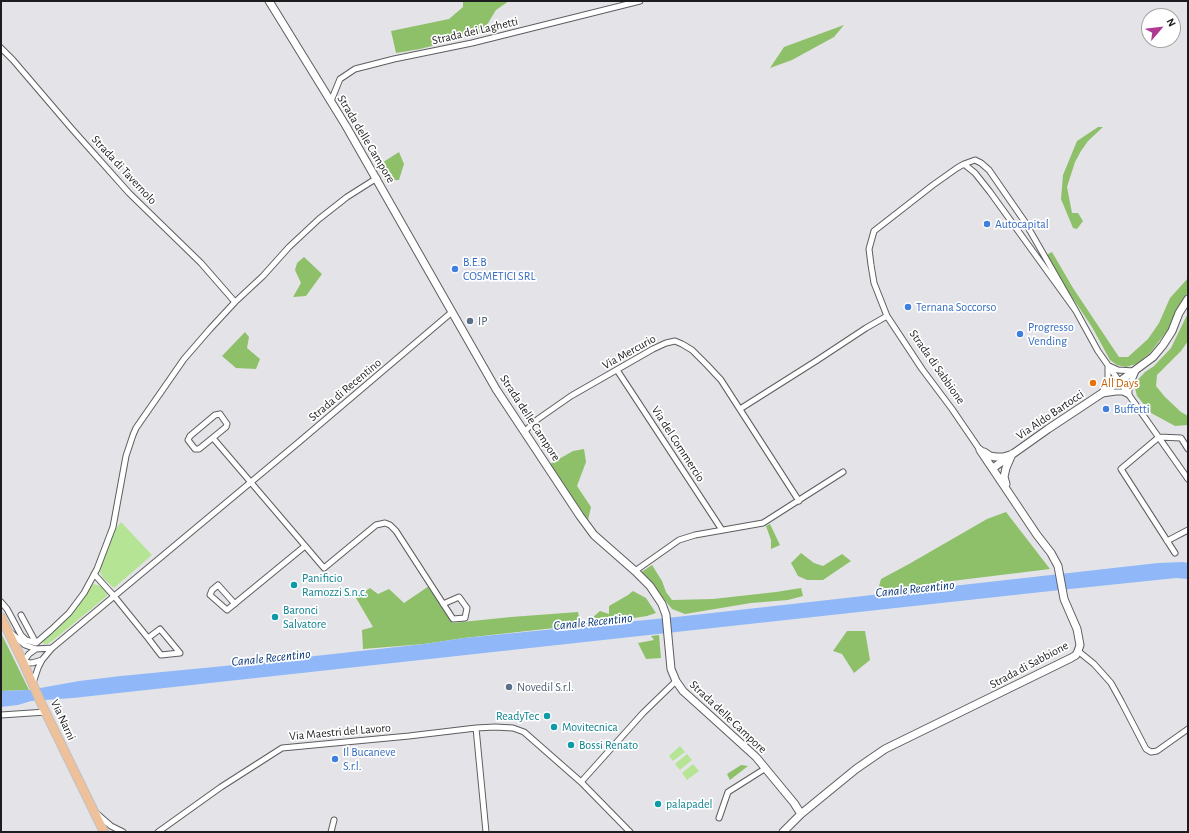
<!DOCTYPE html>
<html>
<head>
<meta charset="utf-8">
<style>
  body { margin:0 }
  #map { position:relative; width:1189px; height:833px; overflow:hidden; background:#e4e4e8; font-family:"Alegreya Sans",sans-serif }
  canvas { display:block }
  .frame { position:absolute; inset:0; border:2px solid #1d1d1f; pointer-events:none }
  .north { position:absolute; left:1141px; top:8px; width:40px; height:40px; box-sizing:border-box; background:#fff; border:1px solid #a5a5a5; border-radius:50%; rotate:62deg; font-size:11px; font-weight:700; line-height:16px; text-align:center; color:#1d1d1f }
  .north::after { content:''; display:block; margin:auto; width:14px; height:18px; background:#b03a91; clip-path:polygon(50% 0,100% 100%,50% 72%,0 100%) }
</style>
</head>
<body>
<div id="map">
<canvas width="1189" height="833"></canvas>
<div class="frame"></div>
<div class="north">N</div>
</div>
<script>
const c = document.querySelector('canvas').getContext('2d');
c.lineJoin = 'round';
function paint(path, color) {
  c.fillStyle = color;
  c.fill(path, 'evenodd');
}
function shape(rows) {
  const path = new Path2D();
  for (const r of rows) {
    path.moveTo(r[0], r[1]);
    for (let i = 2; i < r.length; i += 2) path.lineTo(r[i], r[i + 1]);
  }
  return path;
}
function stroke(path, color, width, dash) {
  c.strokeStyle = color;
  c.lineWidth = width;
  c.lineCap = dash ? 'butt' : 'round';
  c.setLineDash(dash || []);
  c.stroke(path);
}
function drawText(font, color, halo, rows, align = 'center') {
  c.font = font + ' "Alegreya Sans",sans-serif';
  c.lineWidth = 3.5;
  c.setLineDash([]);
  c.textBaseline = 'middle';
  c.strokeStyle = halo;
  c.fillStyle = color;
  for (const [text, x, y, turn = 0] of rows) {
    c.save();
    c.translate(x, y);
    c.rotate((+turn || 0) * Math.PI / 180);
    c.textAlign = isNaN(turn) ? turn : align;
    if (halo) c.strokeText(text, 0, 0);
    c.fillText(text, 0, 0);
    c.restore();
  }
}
paint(shape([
  [121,522,152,555,114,588,103,578,100,572,101,566,115,530],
  [94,584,103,587,108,591,107,596,51,642,47,644,44,644,42,641,70,613,91,586],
  [680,746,685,752,673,761,669,756],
  [687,754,692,760,680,770,675,764],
  [693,764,699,771,687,780,682,773]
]), '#b6e495');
paint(shape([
  [463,1,509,1,496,10,482,33,420,49,396,53,391,31,449,19,463,7],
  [844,25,834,37,792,60,770,68,784,47],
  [1098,127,1103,127,1088,141,1081,151,1075,162,1067,187,1072,213,1078,213,1083,221,1077,229,1073,228,1061,199,1063,175,1077,141],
  [399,152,404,164,399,180,385,180,377,166],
  [1052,252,1073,288,1119,357,1128,357,1148,339,1159,323,1170,298,1188,278,1188,292,1178,307,1170,327,1150,353,1136,364,1126,367,1117,365,1110,360,1092,327,1062,282,1046,255],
  [304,257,322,274,306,296,293,297,301,283,295,270,297,263],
  [1188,313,1188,341,1181,351,1157,375,1156,386,1165,397,1181,412,1188,416,1188,425,1175,426,1151,413,1137,396,1134,384,1145,372,1154,366,1171,348],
  [245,332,249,337,247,348,260,359,256,369,236,368,222,356],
  [584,449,586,462,577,486,591,507,588,520,550,464,573,451],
  [1006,512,1050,569,878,590,881,579,909,564,987,519],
  [770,524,780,545,771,549,771,540,766,526],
  [801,553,814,563,823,566,842,554,851,561,823,580,807,580,798,576,791,563],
  [652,565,662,581,666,592,672,600,713,599,776,592,801,588,803,596,788,600,751,603,685,614,672,609,655,588,640,573],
  [429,586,452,623,511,617,578,612,581,625,464,638,424,644,363,649,362,630,373,627,356,598,370,588,378,594,389,589,404,603],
  [633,591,646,598,656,613,647,616,621,620,585,624,600,611,609,614,609,606,628,595],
  [847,631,865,631,870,660,854,673,842,654,833,651],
  [1,633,29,690,1,691],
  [659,635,661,658,646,659,638,643,654,640,651,636],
  [741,765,748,766,730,780,727,774]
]), '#8ebf69');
paint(shape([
  [1183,562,1188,563,1188,579,1176,578,1051,591,73,698,31,701,18,705,1,707,1,691,29,690,79,681,121,676,224,666,424,644,464,638,676,617,1158,563]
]), '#90b8f8');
const street = shape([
  [1,48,13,60,72,129,129,193,201,263,235,302],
  [331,101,340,79,355,69,394,59,472,43,640,1],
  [1076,311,990,192,975,173,964,164,975,160,981,163,989,170,1025,222,1076,311,1098,351,1188,479],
  [887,316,874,283,871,265,869,249,874,231,933,185,957,168,964,164],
  [1109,366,1118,370,1134,371],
  [617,370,722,530],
  [1102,393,1108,379,1108,366],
  [1102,394,1116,392,1123,392,1127,394],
  [1129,395,1129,387,1136,371],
  [740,409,816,361,866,328,887,316,922,369,952,409,980,450],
  [220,414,227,424,226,427,199,449,195,449,188,440,190,436,215,415,220,414],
  [525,431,538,419,571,396,653,349,666,343,675,341,682,344,692,350,707,365,721,380,799,501],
  [213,438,324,568,376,525,385,523,390,525,396,531,453,619,465,618,467,608,459,597,443,604],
  [1167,541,1188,530],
  [1175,553,1121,469,1159,437,1181,438,1188,449],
  [635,571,679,540,695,535,763,523,843,472],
  [94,574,114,596,148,638,161,655,180,653,160,629,148,638],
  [1,602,7,609,21,635,26,640,36,643],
  [235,604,218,585,212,590,210,595,227,610,305,546],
  [21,615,36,643,51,630,69,613,84,593,97,569,113,527,126,456,133,435,136,428,184,359,210,329,235,302,263,276,289,247,319,219,347,197,377,178],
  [11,633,25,645,36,649,52,648],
  [36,649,29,654,23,662,32,663,42,660],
  [1078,651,1094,664,1111,683,1121,701,1146,749,1151,752,1157,751,1188,729],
  [33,683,38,668,42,660,52,648,299,442,452,312],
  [1,715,46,712],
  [476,728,486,832],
  [581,782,643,713,676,681],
  [96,813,111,826,123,832],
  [719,818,728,792,766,768],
  [158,832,221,787,282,748,409,736,476,728,495,727,513,728,524,732,581,782,630,832],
  [331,832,334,820]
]);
const secondary = shape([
  [269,1,346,126,452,312,496,389,580,516,594,535,635,571,650,586,662,604,666,615,671,669,676,681,683,691,703,709,756,757,794,803,801,814],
  [984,452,990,456,996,457,1003,457,1010,455],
  [993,468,1048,429,1119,382,1153,357,1163,345,1172,331,1179,313,1188,299],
  [1006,484,1004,477,1006,468,1012,454],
  [783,832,801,814,856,769,885,749,1071,658,1076,655,1078,651,1080,645,1077,629,1064,599,1058,566,1051,553,1037,535,980,450]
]);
const primary = shape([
  [1,617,23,662,42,705,104,832]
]);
stroke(street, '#5e5e61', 7);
stroke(secondary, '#5e5e61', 9);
stroke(primary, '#c0c0c0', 10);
stroke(street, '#fff', 5);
stroke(secondary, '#fff', 7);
stroke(primary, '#efc19b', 8);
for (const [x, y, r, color] of [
  [987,224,4,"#3f7fe0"],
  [455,269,4,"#3f7fe0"],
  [908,307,4,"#3f7fe0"],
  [470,321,4,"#5c6f8a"],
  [1020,334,4,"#3f7fe0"],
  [1093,383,4,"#e8710a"],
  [1106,409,4,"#3f7fe0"],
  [294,585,4,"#0f9aa8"],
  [275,617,4,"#0f9aa8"],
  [509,687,4,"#5c6f8a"],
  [547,716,4,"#0f9aa8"],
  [554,727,4,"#0f9aa8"],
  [571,745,4,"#0f9aa8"],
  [335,759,4,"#3f7fe0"],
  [658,804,4,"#0f9aa8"]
]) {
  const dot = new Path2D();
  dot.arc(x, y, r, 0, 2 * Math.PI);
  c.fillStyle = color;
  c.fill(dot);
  stroke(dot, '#fff', 1.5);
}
drawText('12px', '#1d1d1f', '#fff', [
  ["Strada dei Laghetti",475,31,-13],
  ["Strada delle Campore",366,139,59],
  ["Strada di Tavernolo",124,170,47],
  ["Via Mercurio",629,352,-29],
  ["Strada di Sabbione",937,367,55],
  ["Strada di Recentino",345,390,-40],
  ["Via Aldo Bartocci",1050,415,-34],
  ["Strada delle Campore",530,418,57],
  ["Via del Commercio",678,444,57],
  ["Strada di Sabbione",1029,665,-28],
  ["Strada delle Campore",728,717,43],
  ["Via Narni",63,720,65],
  ["Via Maestri del Lavoro",340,732,-5]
]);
drawText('12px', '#366cbe', '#fff', [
  ["Autocapital",995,224],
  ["B.E.B",463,262],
  ["COSMETICI SRL",463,276],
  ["Ternana Soccorso",916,307],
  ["Progresso",1028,327],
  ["Vending",1028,341],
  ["Buffetti",1114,409],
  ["Il Bucaneve",343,752],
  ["S.r.l.",343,766]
], 'left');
drawText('12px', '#4e5e75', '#fff', [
  ["IP",478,321],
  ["Novedil S.r.l.",517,687]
], 'left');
drawText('12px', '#c56008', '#fff', [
  ["All Days",1101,383]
], 'left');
drawText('12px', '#0d838f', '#fff', [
  ["Panificio",302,578],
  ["Ramozzi S.n.c.",302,592],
  ["Baronci",283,610],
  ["Salvatore",283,624],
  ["ReadyTec",539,716,"right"],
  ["Movitecnica",562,727],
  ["Bossi Renato",579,745],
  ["palapadel",666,804]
], 'left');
drawText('italic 13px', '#07367a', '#fff', [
  ["Canale Recentino",915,589,-6],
  ["Canale Recentino",593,622,-6],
  ["Canale Recentino",271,658,-6]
]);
</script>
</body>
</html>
